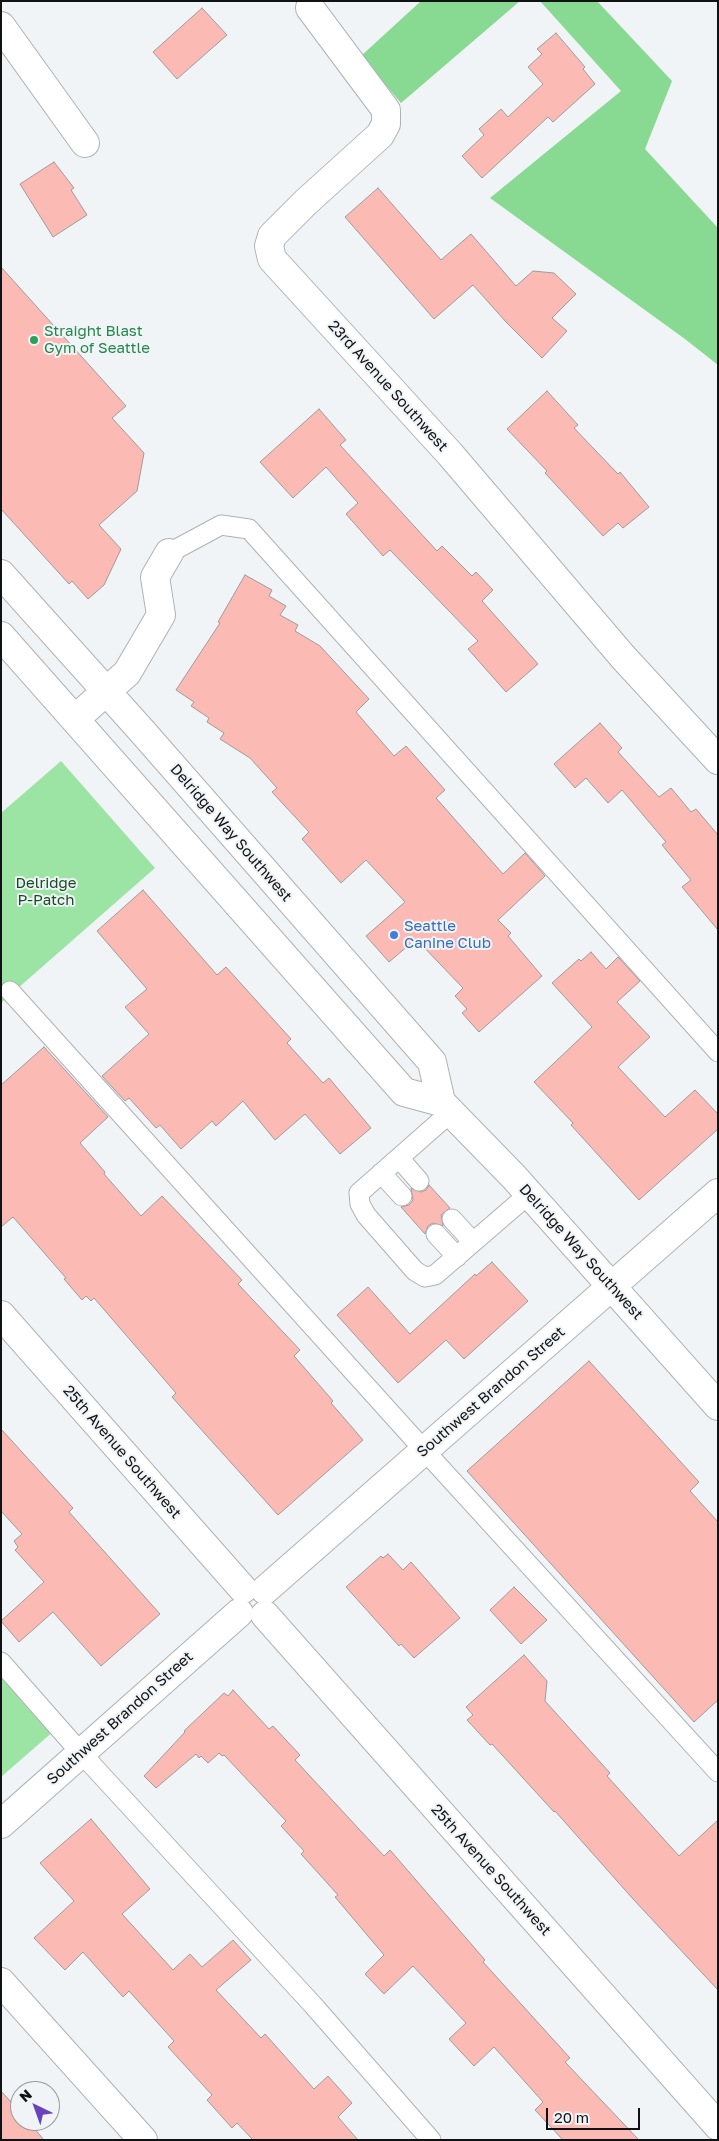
<!DOCTYPE html>
<html>
<head>
<meta charset="utf-8">
<style>
  body { margin:0 }
  #map { position:relative; width:719px; height:2141px; overflow:hidden; background:#f0f4f7; font-family:"Golos Text",sans-serif }
  canvas { display:block }
  .frame { position:absolute; inset:0; border:2px solid #111213; pointer-events:none }
  .north { position:absolute; left:10px; top:2081px; width:50px; height:50px; box-sizing:border-box; background:#f0f4f7; border:1px solid #979a9c; border-radius:50%; rotate:318deg; font-size:14px; font-weight:700; line-height:20px; text-align:center; color:#111213 }
  .north::after { content:''; display:block; margin:auto; width:18px; height:22px; background:#6943bb; clip-path:polygon(50% 0,100% 100%,50% 72%,0 100%) }
  .scale { position:absolute; left:546px; top:2108px; width:94px; height:22px; box-sizing:border-box; border:2px solid #111213; border-top:0; padding-left:6px; font-size:15px; line-height:18px; white-space:nowrap; color:#111213; -webkit-text-stroke:4px #f0f4f7; paint-order:stroke }
</style>
</head>
<body>
<div id="map">
<canvas width="719" height="2141"></canvas>
<div class="frame"></div>
<div class="north">N</div>
<div class="scale">20 m</div>
</div>
<script>
const c = document.querySelector('canvas').getContext('2d');
c.lineJoin = 'round';
function paint(path, color) {
  c.fillStyle = color;
  c.fill(path, 'evenodd');
}
function shape(rows) {
  const path = new Path2D();
  for (const r of rows) {
    path.moveTo(r[0], r[1]);
    for (let i = 2; i < r.length; i += 2) path.lineTo(r[i], r[i + 1]);
  }
  return path;
}
function stroke(path, color, width, dash) {
  c.strokeStyle = color;
  c.lineWidth = width;
  c.lineCap = dash ? 'butt' : 'round';
  c.setLineDash(dash || []);
  c.stroke(path);
}
function drawText(font, color, halo, rows, align = 'center') {
  c.font = font + ' "Golos Text",sans-serif';
  c.lineWidth = 4;
  c.setLineDash([]);
  c.textBaseline = 'middle';
  c.strokeStyle = halo;
  c.fillStyle = color;
  for (const [text, x, y, turn = 0] of rows) {
    c.save();
    c.translate(x, y);
    c.rotate((+turn || 0) * Math.PI / 180);
    c.textAlign = isNaN(turn) ? turn : align;
    if (halo) c.strokeText(text, 0, 0);
    c.fillText(text, 0, 0);
    c.restore();
  }
}
paint(shape([
  [61,761,155,868,1,1003,1,813],
  [1,1671,55,1730,1,1777]
]), '#9ce4a4');
paint(shape([
  [421,1,520,1,401,103,361,56],
  [540,1,597,1,672,81,645,149,718,228,718,365,685,339,490,198,621,91]
]), '#88d992');
const building = shape([
  [202,8,227,35,177,79,153,52,202,8],
  [556,33,585,67,583,69,595,84,553,122,548,117,482,178,462,156,484,135,479,129,501,109,508,117,543,84,528,67,542,54,537,49,556,33],
  [54,162,74,188,71,190,87,215,53,237,20,184,54,162],
  [378,188,441,260,471,234,516,286,533,271,554,273,576,294,552,318,567,331,542,358,506,322,473,285,434,319,345,217,378,188],
  [1,267,126,406,112,418,144,453,137,491,99,525,121,549,104,585,88,599,72,581,69,584,1,509,1,267],
  [547,391,578,425,574,428,618,474,620,472,649,507,623,528,618,523,603,536,545,473,547,471,507,429,547,391],
  [319,409,346,440,340,445,437,551,442,546,472,576,476,572,493,590,482,601,538,664,506,692,468,649,478,641,390,550,383,556,346,514,358,503,326,467,293,498,260,462,319,409],
  [245,575,272,590,269,596,286,606,280,615,298,625,295,631,320,646,369,699,356,712,394,756,406,746,445,790,436,798,503,874,525,853,545,876,498,920,511,933,508,936,542,976,479,1032,462,1013,467,1009,455,996,463,988,416,939,389,962,366,936,405,902,366,860,341,883,302,839,309,832,272,792,277,788,250,758,220,739,224,733,207,722,209,718,191,706,194,702,176,690,220,623,218,622,245,575],
  [600,723,622,748,618,752,659,797,671,788,691,812,696,809,718,835,718,930,682,887,691,880,662,845,666,842,622,790,608,803,586,778,575,788,554,764,600,723],
  [143,890,217,975,226,967,291,1039,287,1043,323,1083,329,1078,371,1128,340,1154,305,1114,275,1140,243,1101,216,1126,212,1121,181,1149,160,1125,156,1128,129,1098,125,1101,102,1076,149,1034,125,1007,147,989,97,931,143,890],
  [591,952,606,969,618,957,640,981,617,1002,650,1037,618,1067,665,1117,695,1090,718,1114,718,1129,639,1200,571,1125,573,1123,534,1082,592,1027,552,983,579,959,581,961,591,952],
  [44,1047,108,1117,80,1143,105,1172,104,1174,141,1216,162,1196,242,1280,238,1284,300,1350,294,1356,333,1401,331,1403,363,1440,278,1515,172,1397,176,1393,94,1298,91,1301,86,1296,82,1300,64,1279,66,1278,13,1217,1,1227,1,1085,44,1047],
  [429,1185,450,1208,441,1215,443,1226,433,1223,428,1226,425,1234,401,1207,409,1205,413,1200,411,1188,421,1192,426,1190,429,1185],
  [492,1262,528,1301,464,1359,446,1340,398,1383,337,1315,368,1287,410,1334,475,1274,476,1276,492,1262],
  [589,1361,699,1482,690,1491,718,1522,718,1700,694,1722,467,1471,589,1361],
  [1,1429,73,1508,69,1512,160,1614,101,1666,53,1612,19,1642,1,1621,44,1582,15,1550,18,1547,14,1541,22,1534,1,1511,1,1429],
  [388,1554,403,1570,411,1562,460,1618,414,1658,401,1644,399,1646,346,1587,381,1556,383,1558,388,1554],
  [514,1587,547,1620,521,1644,490,1610,514,1587],
  [524,1655,547,1681,545,1701,610,1773,607,1776,679,1856,718,1820,718,1990,633,1899,555,1811,554,1812,492,1744,490,1745,467,1720,473,1715,466,1707,524,1655],
  [233,1690,269,1729,273,1726,300,1755,295,1760,384,1856,390,1850,485,1960,483,1962,570,2058,565,2062,639,2140,563,2140,535,2110,543,2102,494,2047,474,2066,449,2039,466,2023,413,1966,384,1994,365,1974,384,1955,335,1897,338,1895,301,1854,304,1851,281,1826,286,1821,224,1755,222,1756,219,1753,208,1763,201,1756,199,1758,196,1754,156,1788,144,1776,185,1732,184,1731,224,1693,228,1696,233,1690],
  [91,1819,150,1889,122,1914,173,1970,190,1954,202,1967,233,1940,251,1960,216,1990,261,2038,265,2034,314,2089,328,2076,352,2103,338,2117,358,2140,253,2140,237,2123,232,2128,207,2100,212,2095,168,2047,174,2041,129,1991,123,1997,83,1952,65,1970,34,1938,74,1901,40,1863,91,1819],
  [1,2091,20,2112,20,2121,28,2121,44,2140,1,2140,1,2091]
]);
paint(building, '#fbbab4');
stroke(building, '#9f9a9a', 1);
const service = shape([
  [169,553,221,525,249,529,718,1052],
  [10,991,424,1450,718,1772],
  [451,1112,359,1193,360,1204,366,1215,415,1271,425,1277,435,1275,529,1194],
  [399,1158,419,1181],
  [381,1173,402,1196],
  [452,1219,473,1242],
  [436,1234,457,1257],
  [1,1662,81,1753,313,2005,431,2140]
]);
const minor = shape([
  [310,8,386,110,386,124,380,135,306,202,272,236,269,246,272,259,450,454,623,657,718,760],
  [1,26,85,143],
  [75,719,127,673,161,615,155,577,169,553],
  [1,1315,243,1589],
  [265,1590,718,1193],
  [265,1615,718,2126],
  [1,1824,239,1613],
  [1,1982,143,2140]
]);
const secondary = shape([
  [1,574,141,730,432,1062,441,1102],
  [1,636,404,1092,441,1102,514,1177,718,1406]
]);
stroke(service, '#aeb2b5', 21);
stroke(minor, '#aeb2b5', 30);
stroke(secondary, '#aeb2b5', 30);
stroke(service, '#fff', 19);
stroke(minor, '#fff', 28);
stroke(secondary, '#fff', 28);
for (const [x, y, r, color] of [
  [34,340,5,"#2e9e5b"],
  [394,935,5,"#3f7fe0"]
]) {
  const dot = new Path2D();
  dot.arc(x, y, r, 0, 2 * Math.PI);
  c.fillStyle = color;
  c.fill(dot);
  stroke(dot, '#f0f4f7', 2);
}
drawText('15px', '#27864d', '#f0f4f7', [
  ["Straight Blast",44,331],
  ["Gym of Seattle",44,348]
], 'left');
drawText('15px', '#111213', '#f0f4f7', [
  ["23rd Avenue Southwest",388,386,48],
  ["Delridge Way Southwest",231,833,49],
  ["Delridge Way Southwest",581,1252,48],
  ["Southwest Brandon Street",491,1392,-41],
  ["25th Avenue Southwest",122,1452,49],
  ["Southwest Brandon Street",120,1718,-42],
  ["25th Avenue Southwest",491,1870,48]
]);
drawText('15px', '#144d20', '#f0f4f7', [
  ["Delridge",46,883],
  ["P-Patch",46,900]
]);
drawText('15px', '#366cbe', '#f0f4f7', [
  ["Seattle",404,926],
  ["Canine Club",404,943]
], 'left');
</script>
</body>
</html>
